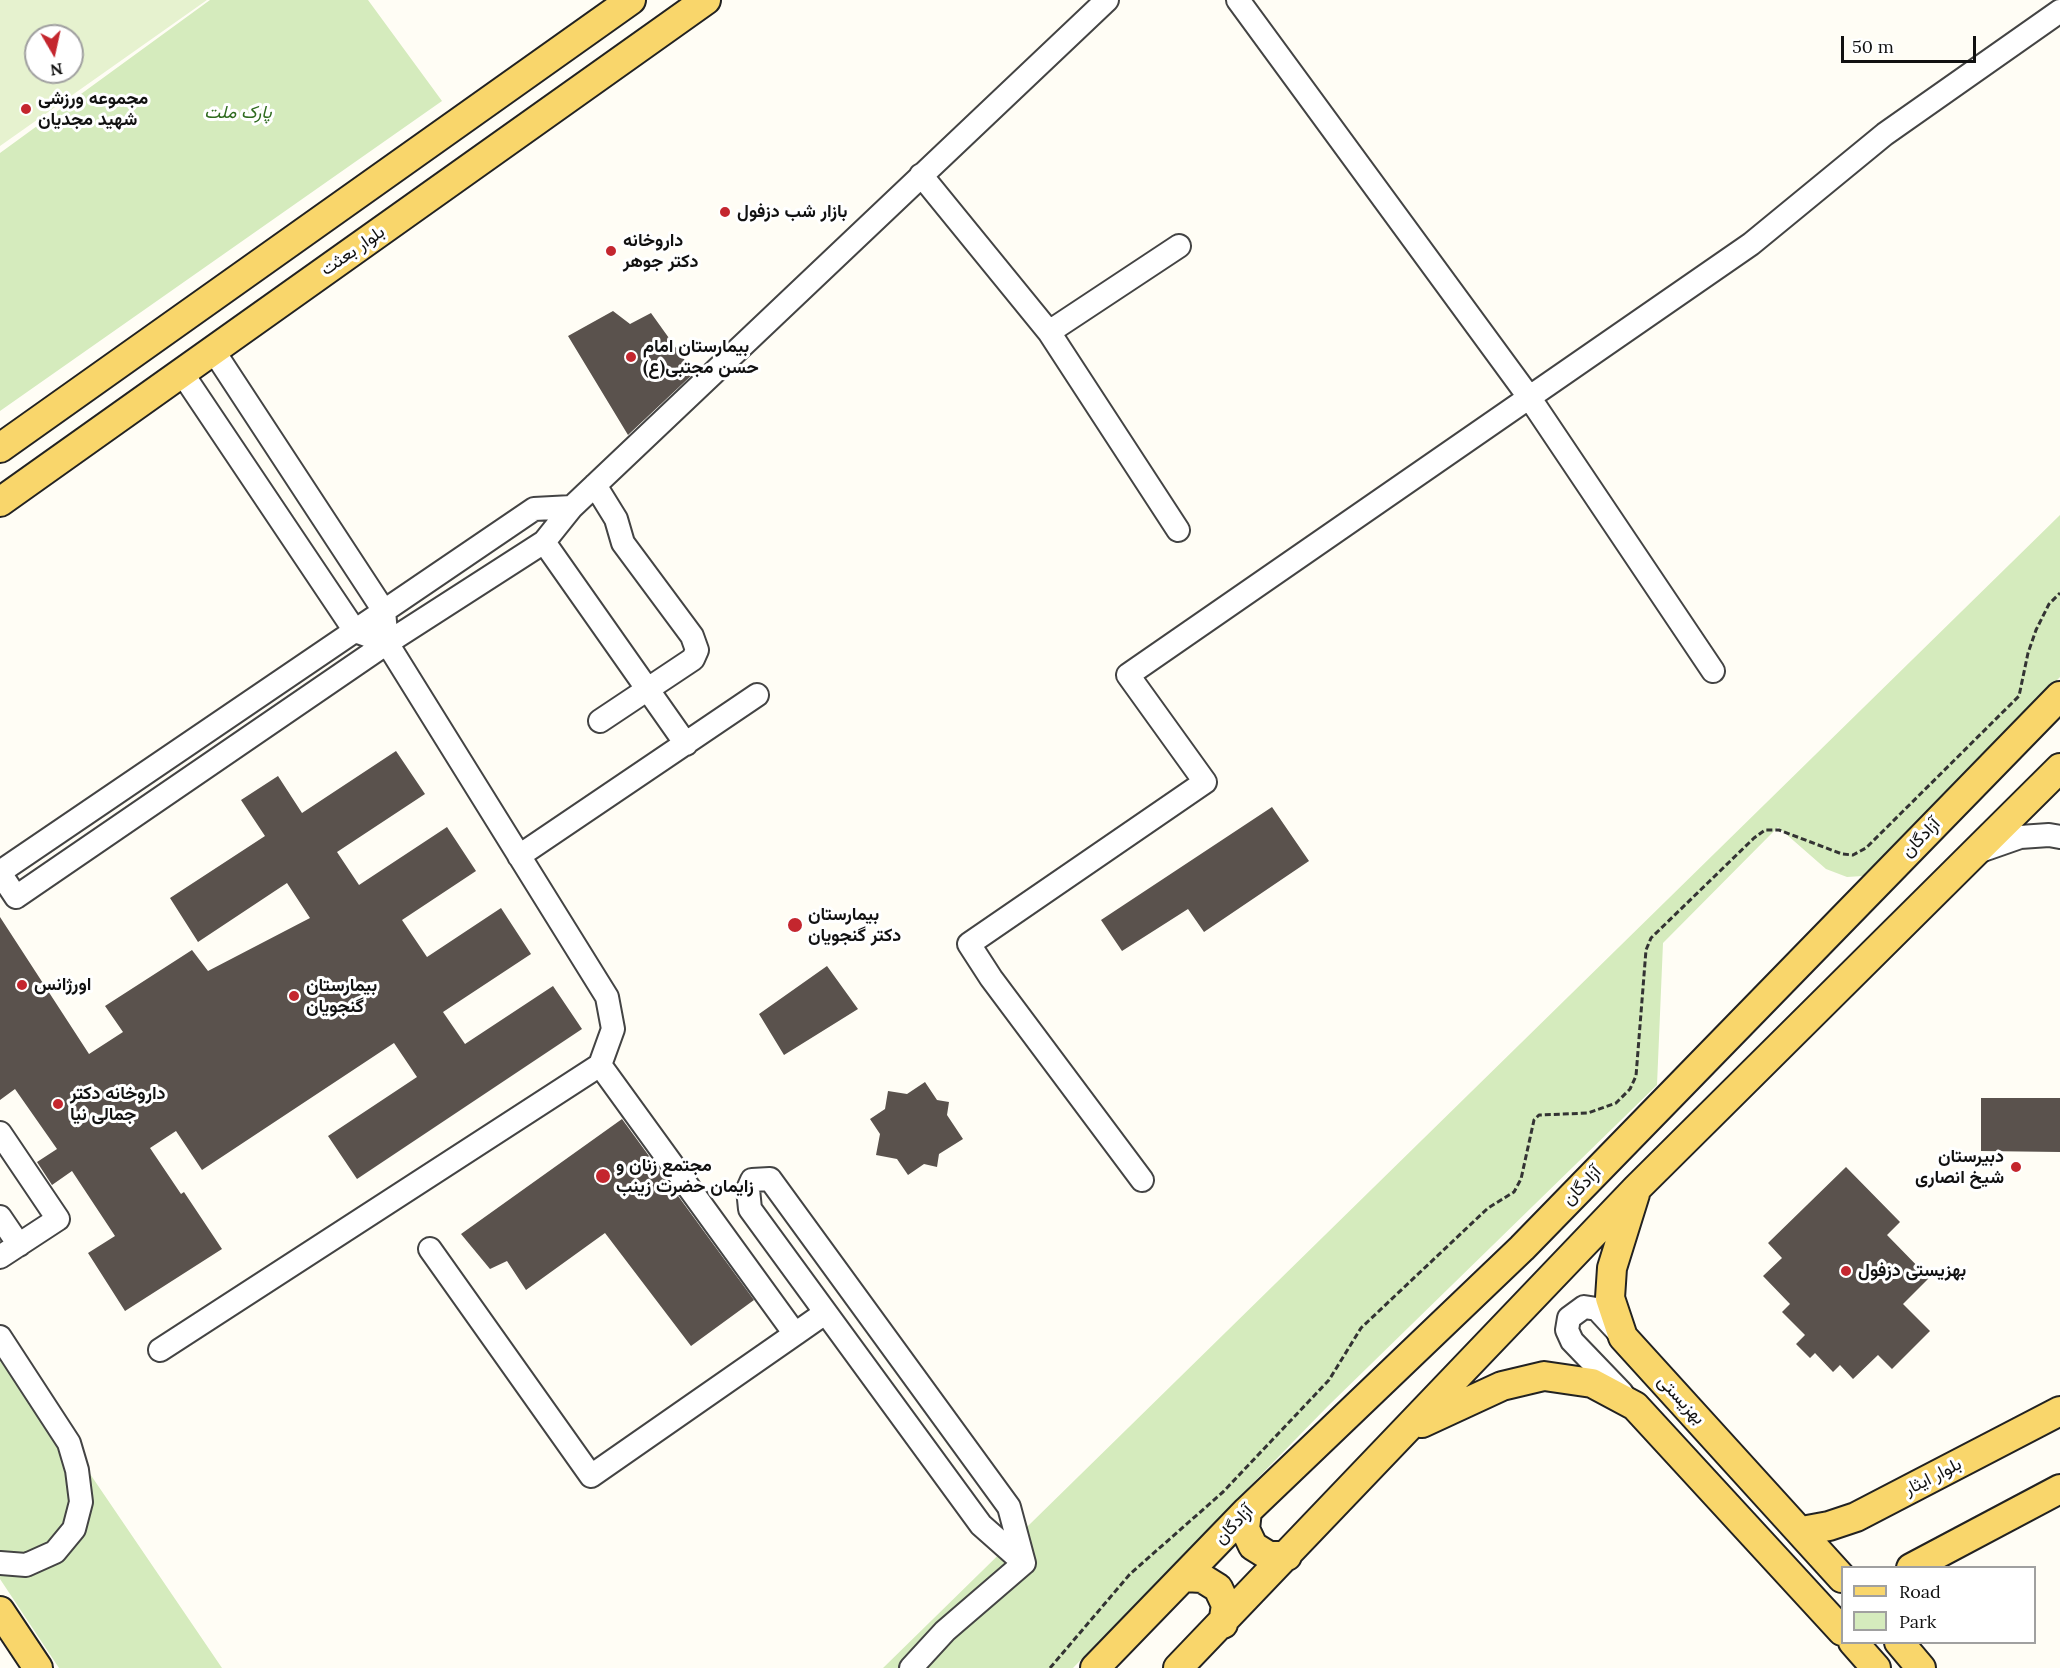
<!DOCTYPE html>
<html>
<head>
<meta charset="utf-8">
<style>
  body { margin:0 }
  #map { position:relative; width:2060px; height:1668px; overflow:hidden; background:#fffdf5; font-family:Lora,serif }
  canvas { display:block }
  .legend { position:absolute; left:1841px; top:1566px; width:195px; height:78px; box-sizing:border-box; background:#fff; border:2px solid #a0a0a0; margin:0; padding:8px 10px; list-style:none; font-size:18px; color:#111 }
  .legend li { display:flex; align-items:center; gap:12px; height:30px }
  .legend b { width:30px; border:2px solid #a0a0a0 }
  .north { position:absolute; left:24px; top:24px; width:60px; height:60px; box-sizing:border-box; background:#fff; border:2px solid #a0a0a0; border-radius:50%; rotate:171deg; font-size:16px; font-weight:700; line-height:24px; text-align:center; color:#111 }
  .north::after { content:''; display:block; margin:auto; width:21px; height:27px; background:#c4262e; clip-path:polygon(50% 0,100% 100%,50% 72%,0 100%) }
  .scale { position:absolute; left:1841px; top:36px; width:135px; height:27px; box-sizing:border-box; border:3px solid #111; border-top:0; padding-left:8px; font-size:18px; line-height:21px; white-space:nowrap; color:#111; -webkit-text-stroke:4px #fff; paint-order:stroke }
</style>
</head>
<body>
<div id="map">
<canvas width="2060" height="1668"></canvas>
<ul class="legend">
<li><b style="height:8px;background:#f9d66b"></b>Road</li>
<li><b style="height:16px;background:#d5ebbd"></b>Park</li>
</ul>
<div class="north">N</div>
<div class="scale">50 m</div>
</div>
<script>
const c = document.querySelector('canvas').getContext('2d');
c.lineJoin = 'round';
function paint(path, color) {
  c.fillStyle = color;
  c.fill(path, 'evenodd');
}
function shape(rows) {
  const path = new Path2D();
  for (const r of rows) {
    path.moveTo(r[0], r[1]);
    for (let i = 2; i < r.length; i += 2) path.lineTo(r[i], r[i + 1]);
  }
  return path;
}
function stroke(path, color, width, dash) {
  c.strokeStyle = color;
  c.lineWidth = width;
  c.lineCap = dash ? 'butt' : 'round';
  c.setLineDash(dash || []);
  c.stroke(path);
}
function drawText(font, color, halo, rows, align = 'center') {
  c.font = font + ' Lora,Vazirmatn,serif';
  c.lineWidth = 6;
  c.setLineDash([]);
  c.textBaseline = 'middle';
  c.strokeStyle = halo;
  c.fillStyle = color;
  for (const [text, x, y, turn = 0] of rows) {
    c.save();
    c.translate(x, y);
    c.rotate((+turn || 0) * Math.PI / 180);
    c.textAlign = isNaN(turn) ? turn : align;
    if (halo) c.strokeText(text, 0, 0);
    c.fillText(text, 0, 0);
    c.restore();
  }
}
paint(shape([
  [210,0,368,0,442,101,0,411,0,153],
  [2060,515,2060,677,1863,876,1847,877,1826,869,1778,827,1663,943,1657,1085,1328,1406,1073,1668,883,1668],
  [0,1337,69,1443,222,1668,59,1668,0,1579]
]), '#d5ebbd');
paint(shape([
  [0,0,207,0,0,146],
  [36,36,72,36,72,72,36,72]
]), '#e6f2cf');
paint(shape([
  [613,311,630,324,651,313,694,373,628,435,568,336],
  [396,751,425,794,337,852,359,885,447,827,476,871,402,920,427,957,501,908,531,954,443,1012,465,1044,553,986,582,1029,357,1179,328,1136,417,1077,394,1043,202,1170,176,1131,150,1148,181,1194,184,1192,222,1249,125,1311,88,1253,115,1236,72,1171,52,1185,37,1162,57,1149,15,1089,0,1100,0,917,89,1054,123,1032,105,1006,192,950,208,971,310,918,287,883,198,942,170,898,265,836,241,800,278,776,302,813],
  [1272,807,1309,861,1204,932,1188,909,1122,951,1101,920],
  [827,966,858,1009,784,1055,759,1014],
  [925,1082,937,1100,949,1102,947,1115,963,1139,939,1154,937,1167,924,1164,908,1175,897,1159,876,1155,880,1134,870,1119,885,1109,888,1091,907,1094],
  [1981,1098,2060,1098,2060,1152,1981,1151],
  [622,1119,754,1300,691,1346,605,1233,526,1290,507,1261,490,1269,461,1234],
  [1846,1167,1900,1222,1887,1235,1929,1278,1903,1304,1930,1331,1892,1369,1878,1355,1853,1379,1840,1365,1833,1372,1815,1353,1810,1358,1796,1344,1805,1335,1782,1312,1790,1304,1763,1276,1782,1258,1768,1243]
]), '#5a524d');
const minor = shape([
  [1238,0,1529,397,1713,671],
  [921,175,1049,332,1178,530],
  [1049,332,1179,246],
  [182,373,355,631,369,636],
  [595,485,616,519,623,543,692,636,697,650,693,659,600,721],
  [544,542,686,744],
  [1980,851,2020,837,2049,835,2060,837],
  [519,856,757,695],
  [0,872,534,509,572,507],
  [0,873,16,897,387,643,544,542,572,507,1107,0],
  [600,1065,795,1334,825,1313],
  [0,1133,58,1219,0,1257],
  [770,1179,1009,1507,1024,1563,981,1525,750,1209,748,1189,752,1180,770,1179],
  [1142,1180,991,978,969,944,1205,782,1128,675,1751,244,1885,134,2060,11],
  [0,1217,19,1245],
  [430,1249,591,1476,795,1334],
  [1620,1334,1597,1309,1584,1307,1569,1318,1567,1330,1572,1341,1622,1393],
  [0,1337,69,1443,77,1470,81,1502,74,1529,55,1552,26,1565,0,1563],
  [160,1350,600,1065,613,1029,607,997,387,643,384,611,213,350],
  [911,1668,945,1631,1024,1563]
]);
const major = shape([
  [0,448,631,0],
  [0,502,706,0],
  [1635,1194,1612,1268,1610,1298,1623,1337,1842,1578],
  [1422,1423,1502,1386,1544,1376,1592,1383,1635,1406,1842,1631],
  [1247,1511,1245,1529,1253,1546,1269,1556,1287,1556],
  [1802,1531,1829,1526,1856,1517,2060,1411],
  [1911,1568,2060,1489],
  [1184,1577,1202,1578,1218,1588,1226,1605,1223,1624],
  [0,1611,38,1668],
  [1853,1642,1876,1668],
  [1899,1642,1921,1668],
  [1095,1668,1247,1511,1522,1248,2060,696],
  [1178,1668,1637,1188,2060,768]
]);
stroke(minor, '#444', 26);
stroke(major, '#222', 32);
stroke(shape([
  [1050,1668,1130,1574,1223,1492,1329,1380,1361,1328,1488,1208,1514,1192,1521,1179,1534,1120,1539,1115,1588,1113,1616,1103,1630,1089,1636,1076,1646,950,1651,938,1754,838,1765,830,1779,830,1842,854,1853,855,1866,848,2019,696,2028,653,2036,630,2049,604,2060,593]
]), '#333', 3, [6, 3]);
stroke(minor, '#fff', 22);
stroke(major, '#f9d66b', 28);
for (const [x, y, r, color] of [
  [26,109,6,"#c4262e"],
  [725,212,6,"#c4262e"],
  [611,251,6,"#c4262e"],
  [631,357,6,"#c4262e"],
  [795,925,8,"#c4262e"],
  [22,985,6,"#c4262e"],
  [294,996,6,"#c4262e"],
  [58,1104,6,"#c4262e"],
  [2016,1167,6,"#c4262e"],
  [603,1176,8,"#c4262e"],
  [1846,1271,6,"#c4262e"]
]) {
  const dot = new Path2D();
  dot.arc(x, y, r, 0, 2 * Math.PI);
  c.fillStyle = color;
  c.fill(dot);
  stroke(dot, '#fff', 2);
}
drawText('bold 18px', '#111', '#fff', [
  ["مجموعه ورزشی",38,99],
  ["شهید مجدیان",38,120],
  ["بازار شب دزفول",737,212],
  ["داروخانه",623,241],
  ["دکتر جوهر",623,262],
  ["بیمارستان امام",643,347],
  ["حسن مجتبی(ع)",643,368],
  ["بیمارستان",808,915],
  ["دکتر گنجویان",808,936],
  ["اورژانس",34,985],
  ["بیمارستان",306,986],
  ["گنجویان",306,1007],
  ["داروخانه دکتر",70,1094],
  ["جمالی نیا",70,1115],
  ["دبیرستان",2004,1157,"right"],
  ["شیخ انصاری",2004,1178,"right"],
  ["مجتمع زنان و",616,1166],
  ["زایمان حضرت زینب",616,1187],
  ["بهزیستی دزفول",1858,1271]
], 'left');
drawText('italic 18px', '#2f6b1f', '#fff', [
  ["پارک ملت",238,113]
]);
drawText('18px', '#111', '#fff', [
  ["بلوار بعثت",353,251,-35],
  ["آزادگان",1921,838,-46],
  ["آزادگان",1582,1186,-46],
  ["بهزیستی",1681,1400,47],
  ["بلوار ایثار",1933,1477,-27],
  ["آزادگان",1234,1525,-46]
]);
</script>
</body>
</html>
